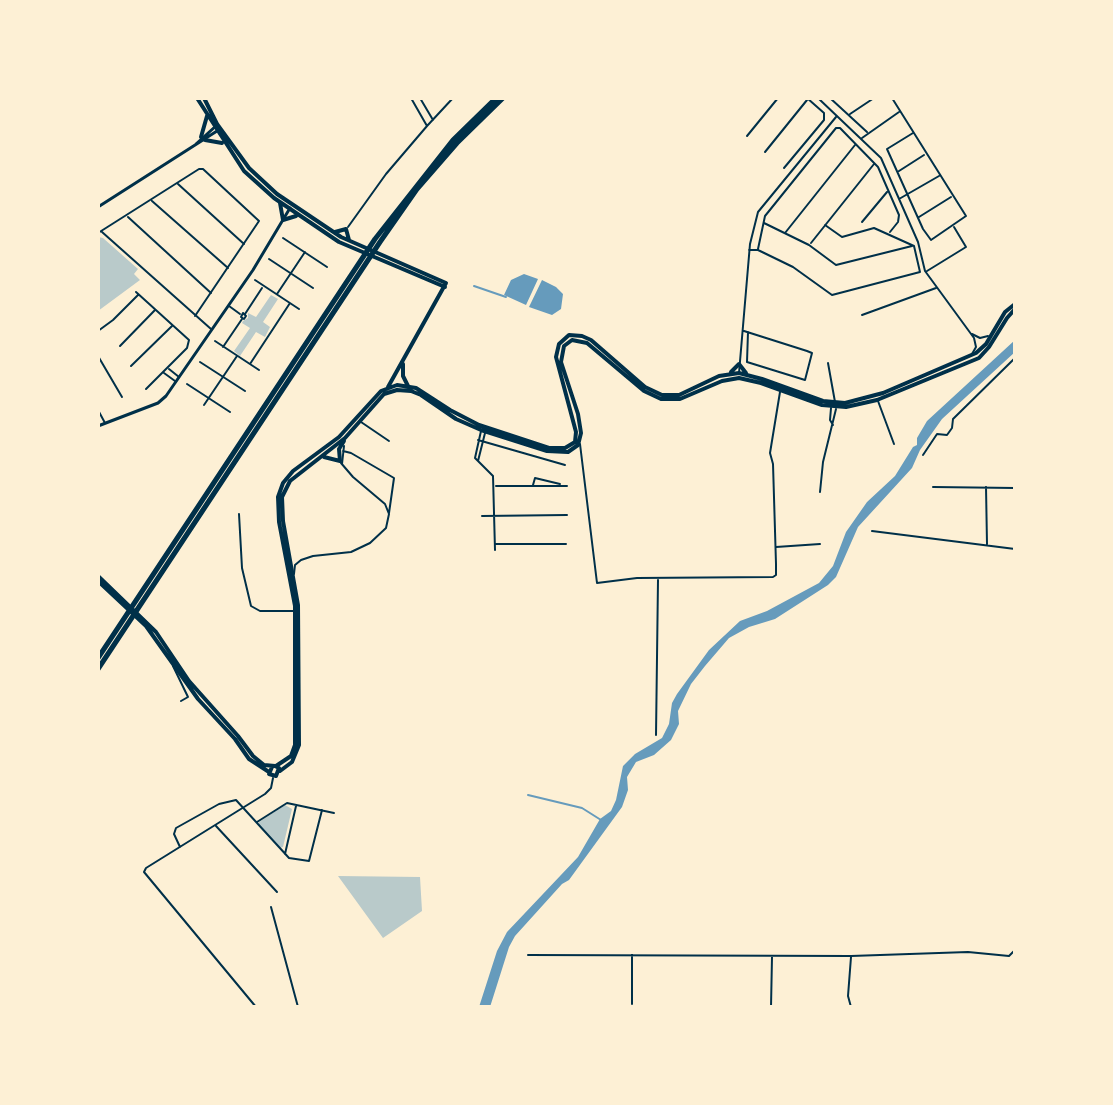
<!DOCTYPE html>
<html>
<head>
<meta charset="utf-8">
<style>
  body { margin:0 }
  #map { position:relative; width:1113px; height:1105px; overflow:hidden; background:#fdf0d5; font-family:Inter,sans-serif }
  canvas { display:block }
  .frame { position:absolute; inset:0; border:100px solid #fdf0d5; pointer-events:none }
</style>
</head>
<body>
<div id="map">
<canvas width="1113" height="1105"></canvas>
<div class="frame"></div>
</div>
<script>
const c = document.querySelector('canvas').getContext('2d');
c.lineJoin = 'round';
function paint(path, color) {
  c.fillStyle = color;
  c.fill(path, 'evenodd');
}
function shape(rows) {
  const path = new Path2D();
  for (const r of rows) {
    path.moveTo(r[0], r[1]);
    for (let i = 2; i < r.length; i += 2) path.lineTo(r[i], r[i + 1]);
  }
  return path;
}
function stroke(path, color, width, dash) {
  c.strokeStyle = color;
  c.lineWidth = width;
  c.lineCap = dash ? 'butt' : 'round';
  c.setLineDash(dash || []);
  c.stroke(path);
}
paint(shape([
  [98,237,103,238,138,269,134,274,140,280,98,311],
  [271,295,278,299,263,322,270,327,265,337,256,332,240,356,234,351,250,328,242,323,243,321,248,318,248,313,256,317],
  [285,805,292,809,283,847,280,848,259,826,259,822],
  [338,876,420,877,422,911,383,938]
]), '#b9caca');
paint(shape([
  [524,274,538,279,526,305,504,295,511,280],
  [542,280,556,287,563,294,561,309,552,315,529,307],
  [1015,340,1015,352,942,419,920,450,912,468,858,527,836,577,828,585,775,619,749,627,729,638,705,666,691,684,678,711,679,724,671,740,654,755,636,762,627,777,628,790,622,807,569,880,562,884,515,936,509,947,490,1007,479,1007,497,951,507,932,578,857,600,819,611,811,616,800,623,766,635,754,662,738,669,724,672,703,677,694,709,650,740,621,767,611,819,583,833,566,846,532,867,502,895,476,913,447,917,445,917,438,927,421]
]), '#669bbc');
stroke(shape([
  [474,286,506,297],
  [528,795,582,808,601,820]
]), '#669bbc', 2);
stroke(shape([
  [411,98,427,126,453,98],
  [420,98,433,120],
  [818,98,881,158,918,242,925,271,974,338,976,347,972,354],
  [830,98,867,132],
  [892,98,966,216,931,240,923,229,887,149,913,133],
  [850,114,874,98],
  [747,136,778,98],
  [862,138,899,112],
  [765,152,807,100],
  [784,168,824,120,824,113,807,98],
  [899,171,924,155],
  [178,184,244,244],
  [899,199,939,176],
  [152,201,228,268],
  [128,217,211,293],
  [919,217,951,197],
  [862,222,887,192],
  [764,223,809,245,836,265,912,246],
  [348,227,386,174,427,126],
  [102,232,211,329],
  [98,233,199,169,203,169,259,221,195,316],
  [785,233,855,145],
  [283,238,327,267],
  [811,243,874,164],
  [758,249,765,216,836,128,840,128,878,167,899,215,898,222,890,232],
  [749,250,758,250,793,267,832,295,920,272,914,246,874,228,842,237,825,225],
  [269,259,313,288],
  [927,271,966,247,954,227],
  [255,280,299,309],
  [136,292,189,340,187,348,146,389],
  [277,294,305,252],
  [229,306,240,314],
  [243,313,246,316,244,319,241,317,243,313],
  [245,314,262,288],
  [862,315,936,288],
  [98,331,113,320,138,295],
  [744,331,807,351,812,353,805,380,747,362,748,332],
  [972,334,980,338,988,336],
  [215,341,259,370],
  [120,346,155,310],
  [223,347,242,319],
  [98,356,122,397],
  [200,362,245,391],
  [828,363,835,402],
  [250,364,290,303],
  [131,366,172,326],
  [169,369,179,377],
  [164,373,175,381],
  [739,373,750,244,758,212,836,117],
  [187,384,230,412],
  [878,401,894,444],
  [204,405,237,356],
  [831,408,830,420,833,425],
  [98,410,105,423],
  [361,422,389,441],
  [481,431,475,458,493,476,495,550],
  [478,440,565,465],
  [580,444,597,583,637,578,773,577,776,575,776,564,773,464,770,453,780,392],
  [343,451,351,453,394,478,389,513],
  [923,455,937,434,947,435,952,428,953,419,1015,358],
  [478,461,485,433],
  [342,464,344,446],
  [533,485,535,478,560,484],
  [496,486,567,486],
  [933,487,1015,488],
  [986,487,987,544],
  [820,492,823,462,836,409],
  [239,514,242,568,251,606,260,611,293,611],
  [482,516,567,515],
  [872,531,1015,549],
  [496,544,566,544],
  [776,547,820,544],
  [294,574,295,565,301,560,313,556,351,552,370,543,386,528,389,514,385,504,353,477,341,463],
  [173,666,188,697,181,701],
  [656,735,658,580],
  [257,822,287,803,334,813],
  [216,826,277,892],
  [180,847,174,834,176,828,219,804,236,800,289,858,309,861,322,810],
  [285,854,296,806],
  [271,907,298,1007],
  [528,955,851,956,968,952,1009,956,1014,951,1015,884],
  [632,955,632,1004],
  [256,1007,144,872,146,868,265,794,271,788,273,778],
  [771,1007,772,957],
  [851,1007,848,996,851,957]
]), '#003049', 2);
stroke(shape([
  [196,144,217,125],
  [98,207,217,131],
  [98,426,158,403,166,396,253,270,290,208]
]), '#003049', 3);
stroke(shape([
  [197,98,244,171,274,198,339,242,445,287],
  [204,98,217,124,249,168,277,194,341,237,446,283,388,387],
  [201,137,207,116],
  [205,140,222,143],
  [280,203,283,220,296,216],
  [335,232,346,229,349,240],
  [403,364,403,376,408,386],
  [731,372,739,364,746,373],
  [324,457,340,461,339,449,344,441],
  [98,576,156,632,189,681,238,736,253,756,264,765,275,766,279,768,276,776,269,774,272,767],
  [98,581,146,626,198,699,235,739,249,759,269,772],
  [276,766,291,756,295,745,295,606,279,522,278,497,283,483,293,471,339,437,381,391,397,385,416,388,450,410,479,425,549,448,565,448,575,442,576,432,556,357,559,344,569,335,582,336,591,340,645,387,662,395,679,395,719,376,739,373,762,379,823,401,845,403,883,393,976,353,986,344,1005,312,1015,304],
  [280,771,292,762,299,745,298,605,283,521,282,497,290,481,345,438,384,394,397,390,411,391,421,395,456,419,481,430,547,451,568,452,578,445,581,433,578,414,561,362,564,346,572,340,587,343,644,391,661,399,680,399,722,381,739,378,761,383,822,405,846,407,877,400,979,358,989,347,1007,318,1015,309]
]), '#003049', 4);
stroke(shape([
  [98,658,375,239,453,140,496,98],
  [98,669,380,242,417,189,457,143,503,98]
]), '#003049', 5);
</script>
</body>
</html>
